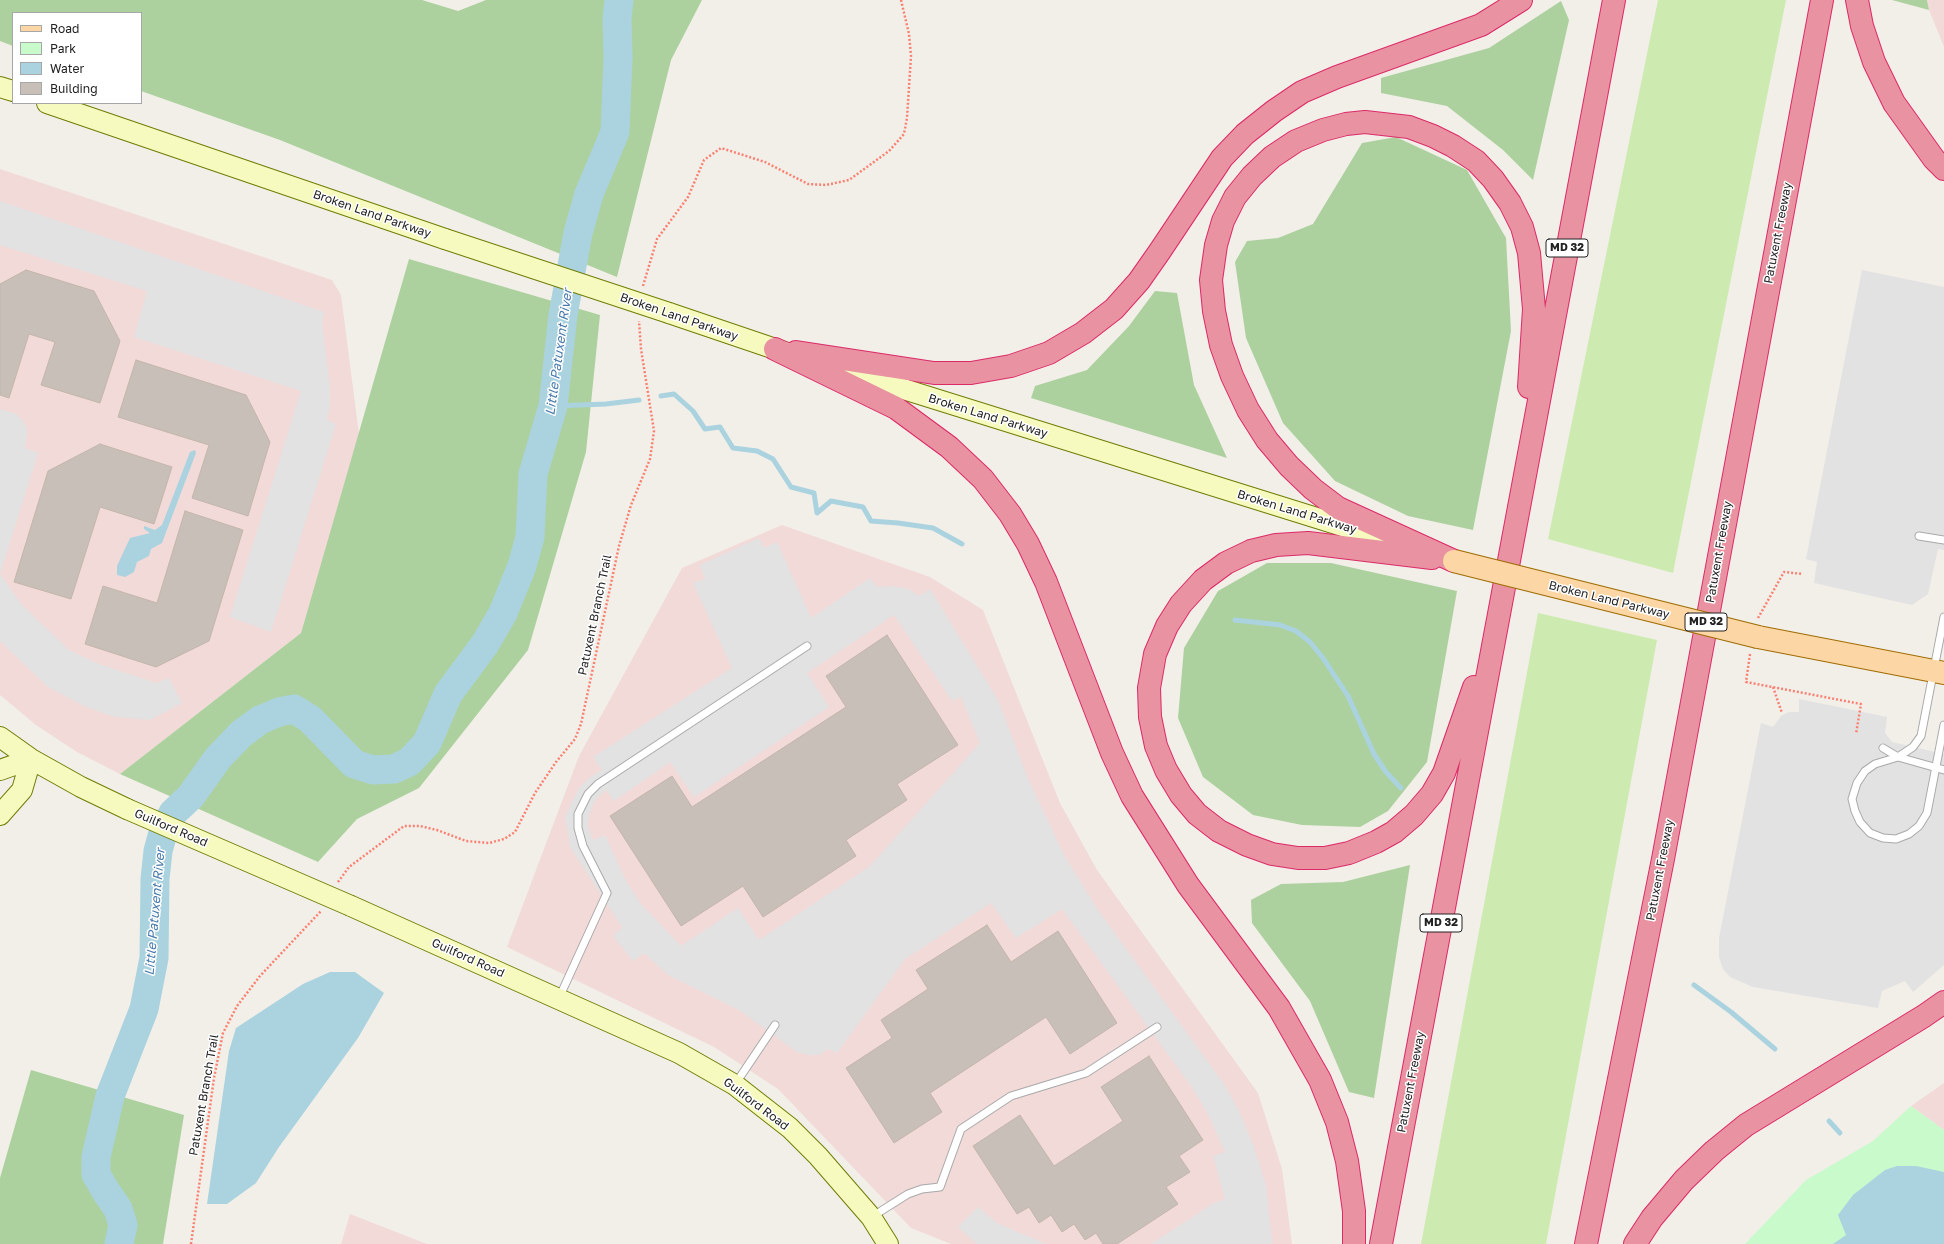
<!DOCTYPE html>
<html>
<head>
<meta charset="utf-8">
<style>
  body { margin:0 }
  #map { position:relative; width:1944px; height:1244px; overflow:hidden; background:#f2efe9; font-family:"Golos Text",sans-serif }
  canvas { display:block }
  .legend { position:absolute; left:12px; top:12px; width:130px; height:92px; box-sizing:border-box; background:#fff; border:1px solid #a7a7a7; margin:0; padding:5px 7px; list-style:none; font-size:12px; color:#222 }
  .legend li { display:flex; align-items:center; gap:8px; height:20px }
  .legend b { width:20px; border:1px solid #a7a7a7 }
</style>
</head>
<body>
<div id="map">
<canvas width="1944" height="1244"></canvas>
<ul class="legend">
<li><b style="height:5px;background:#fcd6a4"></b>Road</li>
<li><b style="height:11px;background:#c8facc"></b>Park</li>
<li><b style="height:11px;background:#aad3df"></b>Water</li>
<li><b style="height:11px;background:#c7bfb8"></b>Building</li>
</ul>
</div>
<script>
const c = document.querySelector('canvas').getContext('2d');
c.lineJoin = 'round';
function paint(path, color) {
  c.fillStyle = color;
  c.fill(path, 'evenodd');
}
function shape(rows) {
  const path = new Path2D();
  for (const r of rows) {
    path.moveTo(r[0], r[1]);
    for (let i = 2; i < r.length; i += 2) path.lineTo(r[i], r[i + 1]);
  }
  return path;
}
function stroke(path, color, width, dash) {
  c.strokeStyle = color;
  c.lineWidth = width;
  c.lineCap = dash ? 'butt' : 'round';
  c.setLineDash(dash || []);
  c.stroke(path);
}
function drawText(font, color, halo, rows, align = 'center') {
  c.font = font + ' "Golos Text",sans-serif';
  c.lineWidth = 3;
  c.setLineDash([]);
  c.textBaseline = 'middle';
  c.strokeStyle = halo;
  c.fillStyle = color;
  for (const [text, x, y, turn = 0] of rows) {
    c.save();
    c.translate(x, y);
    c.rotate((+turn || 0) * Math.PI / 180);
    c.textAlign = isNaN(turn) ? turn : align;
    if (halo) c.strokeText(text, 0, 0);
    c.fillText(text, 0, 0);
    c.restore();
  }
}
paint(shape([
  [1927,0,1944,0,1944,47,1929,10],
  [0,169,332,280,341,295,359,434,301,633,120,774,77,752,36,725,0,695],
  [782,525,930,577,983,610,1060,803,1097,870,1258,1093,1282,1169,1292,1244,951,1244,911,1228,778,1089,714,1047,507,947,579,756,682,568],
  [1944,1083,1944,1130,1911,1106],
  [350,1214,427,1244,341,1244]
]), '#f2dad9');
paint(shape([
  [1658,0,1786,0,1673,573,1548,539],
  [1538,613,1657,640,1546,1244,1421,1244]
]), '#cdebb0');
paint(shape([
  [0,0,422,0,458,11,486,0,702,0,671,60,617,277,280,140,141,91,141,13,13,13,13,46,0,41],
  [1892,0,1927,0,1929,10],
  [1561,1,1569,20,1533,180,1503,150,1447,106,1381,93,1381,78,1489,48],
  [1396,137,1467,170,1506,238,1511,331,1473,530,1408,516,1335,481,1283,423,1246,338,1235,262,1247,241,1278,238,1313,224,1362,143],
  [409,259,600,315,586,452,528,650,419,788,357,819,318,862,120,774,301,633],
  [1155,291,1177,293,1194,385,1227,458,1031,398,1035,386,1087,370,1129,326],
  [1267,563,1331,563,1457,591,1427,762,1388,811,1360,827,1302,825,1253,815,1203,777,1178,718,1184,648,1218,591],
  [1410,865,1374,1098,1349,1092,1310,1001,1252,923,1251,900,1281,884,1343,882],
  [31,1070,184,1115,163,1244,0,1244,0,1178]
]), '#add19e');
paint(shape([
  [1911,1106,1944,1130,1944,1244,1745,1244,1806,1180,1873,1141]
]), '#c8facc');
paint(shape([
  [0,201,324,312,322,323,330,388,330,405,327,420,336,424,271,632,230,617,301,391,134,337,147,291,0,245],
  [1862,270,1944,287,1944,550,1938,549,1928,594,1912,605,1814,583,1817,562,1806,559],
  [0,409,16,414,24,422,27,430,25,448,38,453,0,574,21,604,69,650,96,663,156,683,169,678,182,703,150,720,115,717,86,707,48,687,0,641],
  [759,538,764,548,777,542,811,618,870,578,877,587,892,586,909,589,919,596,930,589,998,700,1028,779,1064,855,1098,910,1226,1087,1239,1111,1254,1147,1266,1186,1272,1244,1151,1244,1214,1203,1225,1199,1213,1156,1225,1152,1208,1114,1191,1086,1062,909,1016,938,991,903,905,959,837,1053,828,1049,819,1055,809,1055,797,1052,739,1010,668,975,644,953,633,961,613,936,622,927,570,847,565,816,579,788,589,778,602,770,593,757,732,668,693,583,705,579,700,565],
  [894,615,952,701,961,697,980,743,869,867,759,940,738,908,681,946,641,904,626,881,605,835,593,840,588,827,589,815,595,800,606,790,614,801,670,762,694,797,829,707,807,673],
  [1799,699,1887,717,1885,733,1892,742,1944,754,1944,965,1913,992,1905,981,1882,991,1878,1008,1753,987,1730,977,1723,969,1719,957,1719,938,1761,723,1773,727,1781,716,1789,712,1799,712],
  [978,1207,997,1223,1046,1244,977,1244,958,1227]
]), '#e2e2e2');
paint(shape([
  [195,450,196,453,162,543,151,549,149,556,137,562,134,572,125,577,117,575,117,566,130,538,150,533,144,529,144,526,155,530,162,525,190,452],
  [330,972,355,972,384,993,358,1038,279,1147,256,1183,227,1204,207,1204,229,1051,236,1028,303,984],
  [1897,1166,1916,1166,1944,1172,1944,1244,1833,1244,1846,1235,1838,1215,1853,1195,1885,1170]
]), '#aad3df');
stroke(shape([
  [661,396,674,394,693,411,705,429,720,427,733,448,757,451,773,459,791,487,814,493,817,513,831,501,863,507,871,521,898,523,933,528,962,544],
  [553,406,606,404,639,400],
  [1235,620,1280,625,1296,631,1310,642,1323,658,1348,696,1374,754,1386,772,1401,788],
  [1694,985,1731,1012,1775,1049],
  [1829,1121,1840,1133]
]), '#aad3df', 5);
stroke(shape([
  [119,1244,123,1225,118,1209,105,1190,96,1174,96,1157,110,1096,144,1009,154,958,155,879,158,851,164,829,173,813,191,796,218,758,241,734,260,720,279,712,294,709,310,719,354,764,373,770,394,769,409,762,427,743,448,694,485,644,503,613,522,566,530,537,533,474,553,406,563,315,578,233,589,194,615,132,618,58,617,19,619,0]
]), '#aad3df', 29);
const building = shape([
  [26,270,94,291,120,341,100,403,41,385,55,342,29,334,9,398,0,395,0,284,26,270],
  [136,360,246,395,270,442,248,516,192,498,209,445,118,417,136,360],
  [100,444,172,467,154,524,100,507,71,599,14,582,48,471,100,444],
  [185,511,243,530,209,641,156,667,85,644,103,586,157,603,185,511],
  [887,635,958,745,897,784,907,800,846,840,856,856,763,917,743,886,681,926,610,816,672,776,692,807,846,707,826,676,887,635],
  [987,925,1011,962,1058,931,1117,1023,1070,1054,1046,1017,930,1093,942,1112,894,1143,846,1068,892,1038,881,1020,928,989,916,970,987,925],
  [1149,1056,1203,1140,1179,1156,1190,1172,1166,1187,1178,1204,1117,1244,1103,1244,1096,1233,1085,1240,1074,1224,1062,1232,1051,1215,1039,1223,1029,1207,1017,1214,973,1146,1020,1115,1054,1166,1123,1121,1101,1087,1149,1056]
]);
paint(building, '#c7bfb8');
stroke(building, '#c4b6ab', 1);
const lane = shape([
  [1919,536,1944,540],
  [1944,617,1921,736,1913,747,1898,757,1875,764,1865,771,1857,783,1852,799,1855,811,1860,822,1870,833,1883,838,1896,839,1909,834,1919,826,1927,813,1944,725],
  [1883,748,1898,757,1944,770],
  [559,998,607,893,583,846,578,828,578,814,588,794,598,784,807,646],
  [736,1083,775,1025],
  [873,1216,908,1194,922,1189,940,1187,961,1129,1011,1096,1086,1073,1157,1027]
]);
const secondary = shape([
  [0,87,13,91],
  [47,103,445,239],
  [669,313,790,354],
  [820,363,1397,543],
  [0,737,31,759,81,787,127,809],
  [0,770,31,759],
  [0,815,22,790,31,759],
  [351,906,679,1053,735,1085,790,1128,818,1156,871,1217,888,1244]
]);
const primary = shape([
  [1758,637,1944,673]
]);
const highway = shape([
  [1857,0,1862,26,1874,62,1894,103,1934,159,1944,169],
  [775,349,896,408,949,447,983,479,1010,514,1028,544,1046,582,1112,753,1132,796,1188,885,1279,1008,1320,1080,1337,1122,1347,1161,1354,1211,1354,1244],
  [796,352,934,373,971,373,1011,366,1049,353,1083,333,1114,309,1139,281,1160,251,1222,158,1245,134,1274,111,1302,92,1337,77,1481,25,1521,0],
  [1432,558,1308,543,1276,545,1251,551,1226,563,1203,580,1181,604,1167,626,1155,654,1149,688,1150,717,1156,746,1166,770,1181,795,1197,814,1219,831,1247,845,1272,854,1298,858,1325,858,1349,853,1376,842,1394,832,1414,815,1432,794,1444,773,1474,687],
  [1454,561,1338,508,1313,489,1289,466,1267,440,1248,410,1232,376,1221,345,1214,311,1211,280,1216,245,1223,221,1235,197,1252,176,1272,157,1296,141,1323,130,1346,124,1365,122,1409,127,1433,136,1453,146,1476,161,1493,179,1510,203,1522,227,1529,253,1534,309,1529,387],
  [1381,1244,1614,0],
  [1586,1244,1663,859,1822,0],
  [1635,1244,1652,1218,1684,1180,1714,1151,1746,1125,1924,1016,1944,1002]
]);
stroke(lane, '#a9a9a9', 9);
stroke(secondary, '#707d05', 22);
stroke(primary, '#a06b00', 24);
stroke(highway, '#dc2a67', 24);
stroke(shape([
  [643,286,657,239,688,197,704,160,721,148,765,162,808,184,826,185,849,180,889,151,904,134,907,118,911,56,909,34,901,0],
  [1758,618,1784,572,1803,574],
  [1750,654,1746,682,1861,704,1856,734],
  [1773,687,1782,713],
  [338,882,349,867,404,826,420,826,437,830,466,841,489,843,504,839,515,832,535,793,556,762,575,739,581,724,619,546,631,505,650,459,654,431,641,349,639,321],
  [191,1244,214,1078,223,1033,237,1006,260,976,321,911]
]), '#fa8072', 2.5, [2, 2]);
stroke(lane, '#fff', 7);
stroke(secondary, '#f7fabf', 20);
stroke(primary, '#fcd6a4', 22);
stroke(highway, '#e892a2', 22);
const secondaryBridge = shape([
  [445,239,669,313],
  [127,809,351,906]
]);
const primaryBridge = shape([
  [1454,561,1758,637]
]);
stroke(secondaryBridge, '#707d05', 22, []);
stroke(primaryBridge, '#a06b00', 24, []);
stroke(secondaryBridge, '#f7fabf', 20);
stroke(primaryBridge, '#fcd6a4', 22);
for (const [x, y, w] of [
  [1567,248,42],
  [1706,622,42],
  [1441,923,42]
]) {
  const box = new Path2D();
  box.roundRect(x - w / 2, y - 9, w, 18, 3);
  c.fillStyle = '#fff';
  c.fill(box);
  stroke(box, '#222', 1);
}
drawText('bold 11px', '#222', null, [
  ["MD 32",1567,248],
  ["MD 32",1706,622],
  ["MD 32",1441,923]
]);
drawText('12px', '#222', '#fff', [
  ["Broken Land Parkway",372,214,19],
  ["Patuxent Freeway",1778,233,-79],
  ["Broken Land Parkway",679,317,19],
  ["Broken Land Parkway",988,416,17],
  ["Broken Land Parkway",1297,512,17],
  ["Patuxent Freeway",1719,552,-80],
  ["Broken Land Parkway",1609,600,14],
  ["Patuxent Branch Trail",595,615,-78],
  ["Guilford Road",171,828,23],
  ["Patuxent Freeway",1660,870,-79],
  ["Guilford Road",468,958,24],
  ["Patuxent Freeway",1411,1082,-79],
  ["Patuxent Branch Trail",204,1095,-80],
  ["Guilford Road",756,1104,37]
]);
drawText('italic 13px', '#4a7aab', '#fff', [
  ["Little Patuxent River",559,352,-82],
  ["Little Patuxent River",155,912,-85]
]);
</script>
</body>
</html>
